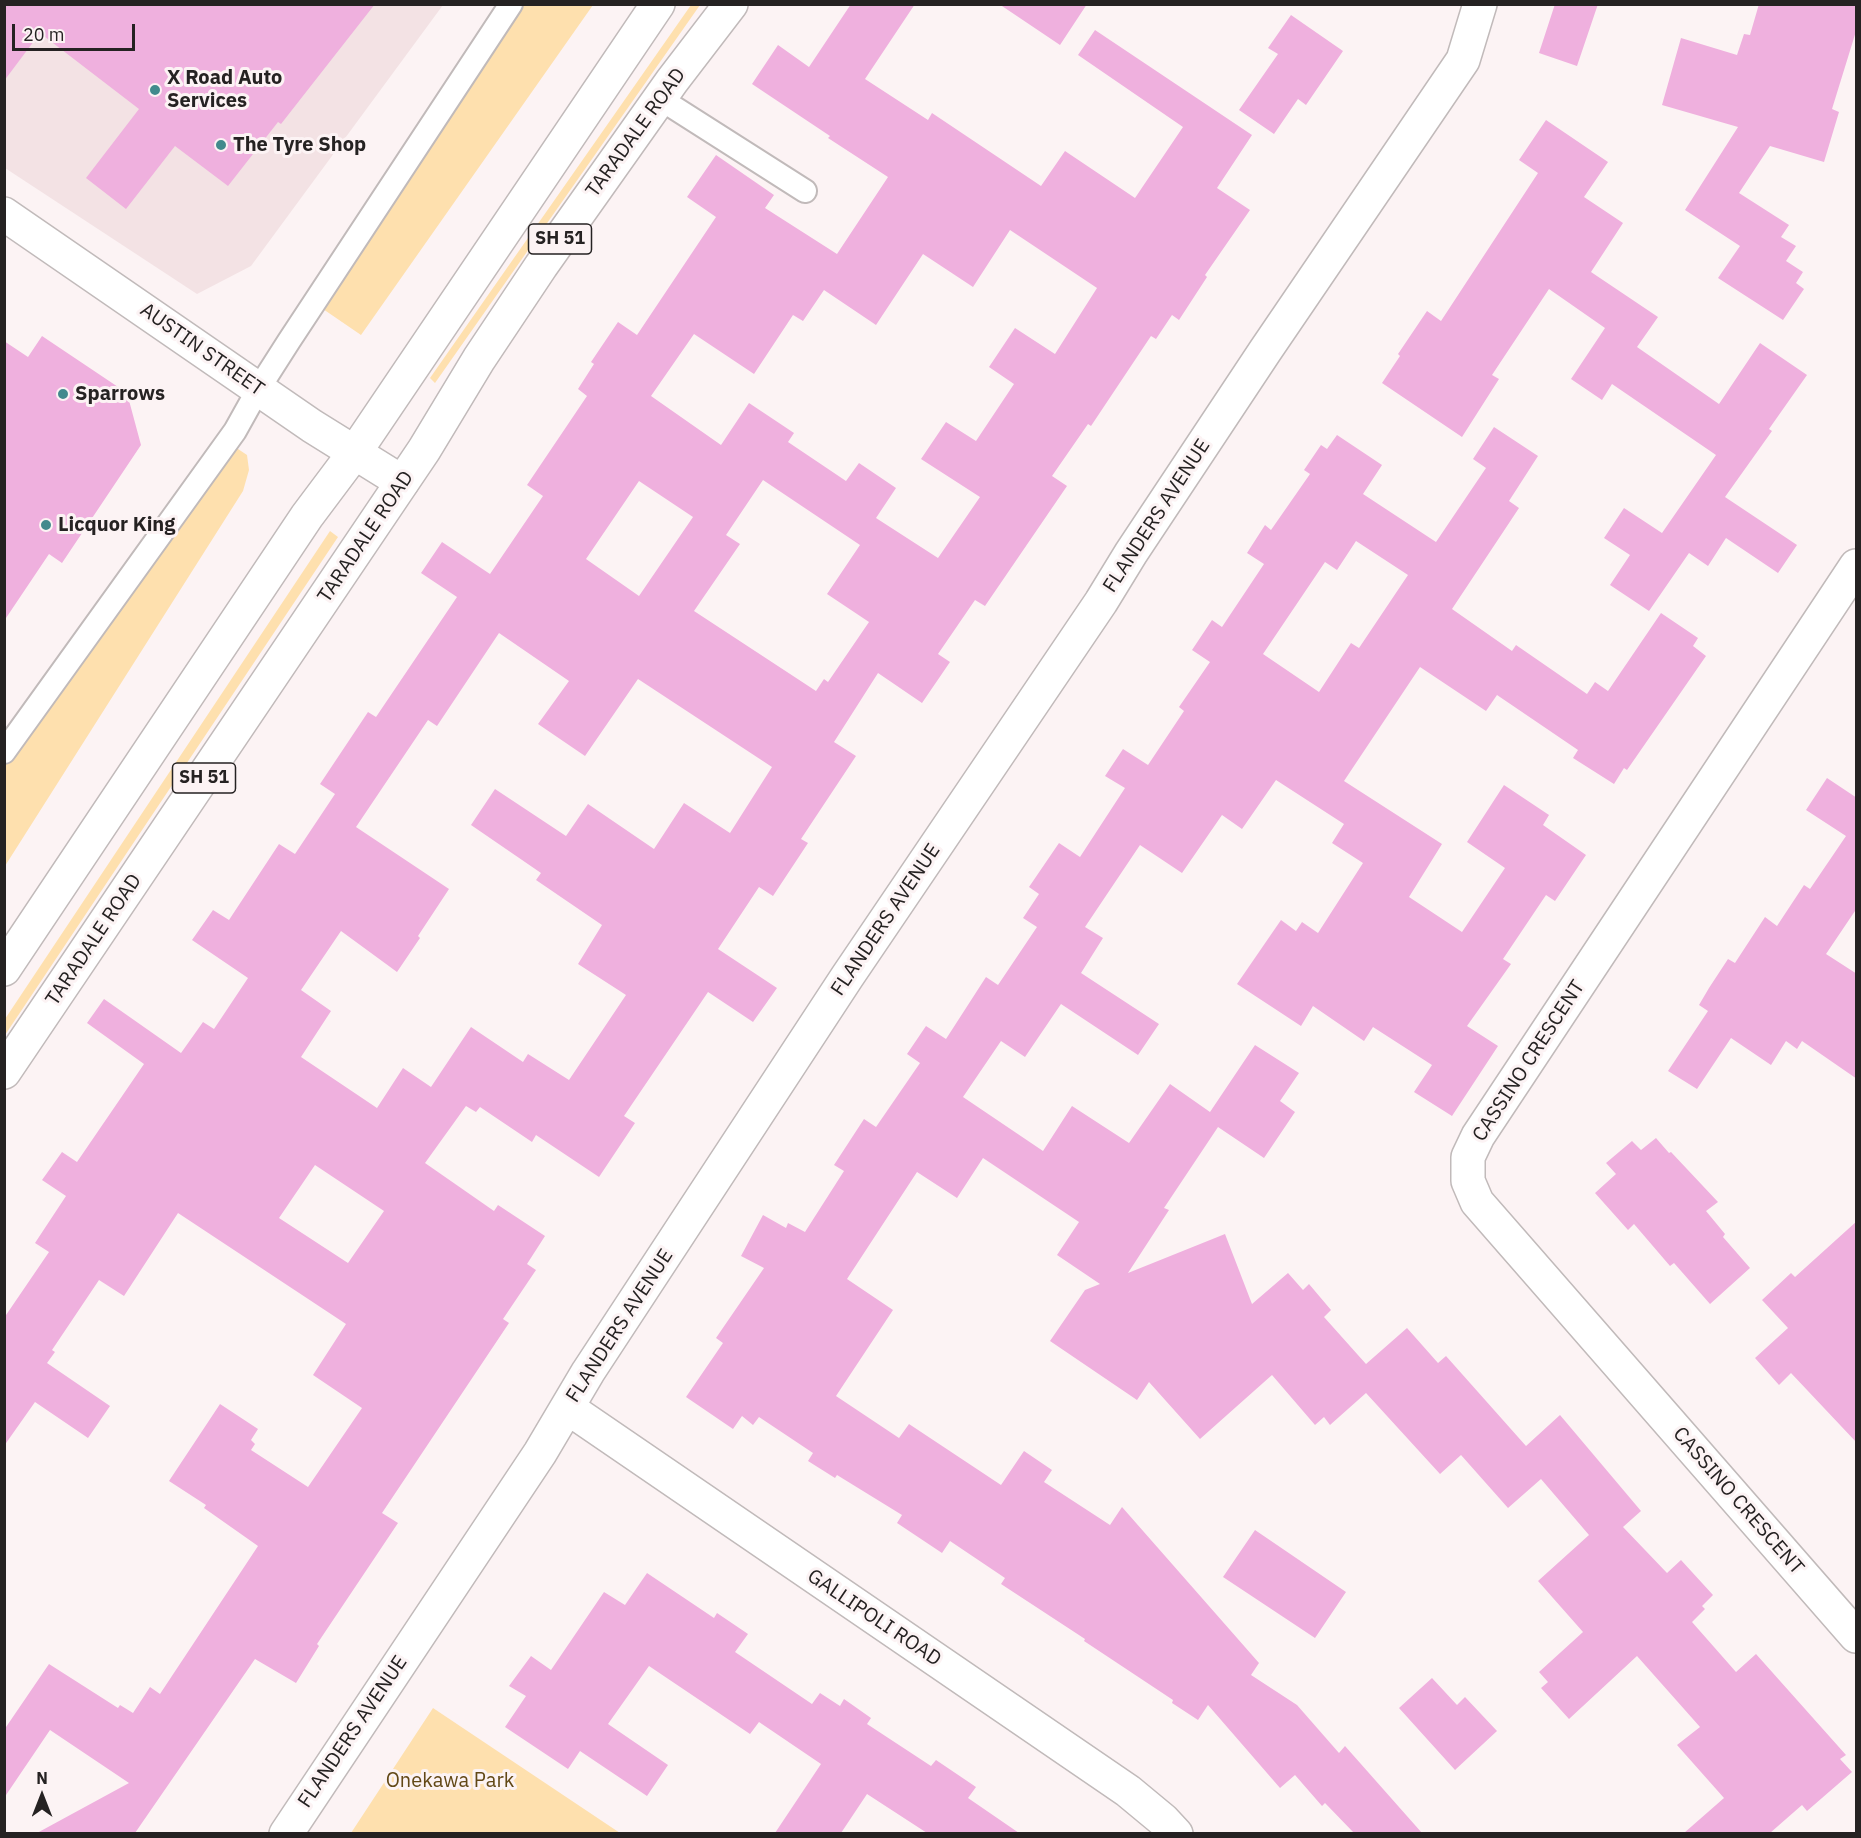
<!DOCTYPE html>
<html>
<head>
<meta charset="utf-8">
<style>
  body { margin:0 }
  #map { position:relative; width:1861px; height:1838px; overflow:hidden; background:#fcf3f4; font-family:"IBM Plex Sans",sans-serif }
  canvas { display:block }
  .frame { position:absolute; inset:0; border:6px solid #252222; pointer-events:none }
  .north { position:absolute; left:12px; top:1766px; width:60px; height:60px; -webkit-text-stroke:4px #fcf3f4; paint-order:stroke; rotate:0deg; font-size:16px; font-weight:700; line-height:24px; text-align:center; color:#252222 }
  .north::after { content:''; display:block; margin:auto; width:21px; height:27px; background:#252222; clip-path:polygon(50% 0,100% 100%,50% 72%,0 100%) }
  .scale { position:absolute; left:12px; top:24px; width:123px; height:27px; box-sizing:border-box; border:3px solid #252222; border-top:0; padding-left:8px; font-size:18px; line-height:21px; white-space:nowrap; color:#252222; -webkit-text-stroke:4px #fcf3f4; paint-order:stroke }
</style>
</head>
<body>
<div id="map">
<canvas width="1861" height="1838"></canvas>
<div class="frame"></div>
<div class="north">N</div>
<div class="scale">20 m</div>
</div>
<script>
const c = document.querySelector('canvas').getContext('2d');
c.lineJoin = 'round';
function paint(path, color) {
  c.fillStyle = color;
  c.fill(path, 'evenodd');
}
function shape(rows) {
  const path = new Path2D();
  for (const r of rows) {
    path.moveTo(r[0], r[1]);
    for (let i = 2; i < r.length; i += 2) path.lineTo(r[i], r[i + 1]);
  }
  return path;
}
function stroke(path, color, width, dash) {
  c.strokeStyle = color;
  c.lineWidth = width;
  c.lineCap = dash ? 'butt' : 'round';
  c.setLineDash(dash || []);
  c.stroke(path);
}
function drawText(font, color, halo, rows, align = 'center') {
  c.font = font + ' "IBM Plex Sans",sans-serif';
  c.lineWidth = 6;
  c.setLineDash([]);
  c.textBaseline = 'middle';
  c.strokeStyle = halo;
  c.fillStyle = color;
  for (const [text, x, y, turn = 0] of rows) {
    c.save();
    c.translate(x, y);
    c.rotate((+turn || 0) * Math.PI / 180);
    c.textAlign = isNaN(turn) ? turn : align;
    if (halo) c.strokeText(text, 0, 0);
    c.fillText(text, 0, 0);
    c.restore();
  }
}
paint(shape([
  [4,5,443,5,251,266,197,294,5,168]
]), '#f3e2e4');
paint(shape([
  [512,5,593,5,361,335,304,296],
  [691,5,700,5,435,383,430,378],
  [235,447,247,455,249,470,243,491,5,866,5,759],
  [330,531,338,537,5,1035,5,1019],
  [433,1708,620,1833,351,1833]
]), '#fee0ae');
paint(shape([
  [4,4,375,4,281,124,278,122,228,186,175,146,126,209,86,178,139,109,40,33,4,81],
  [851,4,915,4,865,79,928,120,932,113,1041,186,1065,151,1135,198,1183,127,1078,55,1095,30,1252,135,1217,188,1250,210,1205,275,1207,277,1179,320,1172,315,1156,339,1151,336,1091,426,1088,424,1052,476,1067,486,985,606,975,600,938,654,950,662,922,703,878,673,834,742,856,756,801,839,808,843,773,896,759,887,718,949,777,988,753,1022,708,992,624,1116,635,1123,599,1177,536,1135,532,1142,480,1107,476,1112,466,1106,425,1163,494,1211,498,1205,545,1236,527,1264,536,1270,503,1319,509,1323,382,1513,398,1523,317,1644,319,1646,296,1683,255,1659,135,1833,37,1833,129,1783,50,1730,4,1798,4,1730,49,1664,118,1708,120,1705,133,1713,150,1687,160,1694,258,1546,204,1508,206,1505,169,1481,220,1404,258,1429,251,1440,255,1444,251,1450,308,1487,362,1408,313,1375,346,1324,178,1213,124,1296,99,1280,52,1350,55,1352,47,1363,110,1406,88,1438,35,1402,4,1446,4,1318,49,1252,35,1243,66,1196,42,1180,62,1152,77,1162,144,1064,87,1023,104,999,181,1053,203,1022,214,1029,248,978,192,940,213,910,229,920,279,844,295,854,335,794,320,784,368,712,376,717,457,597,421,573,442,542,490,574,543,496,527,485,587,396,578,389,594,364,591,362,618,322,637,335,716,217,687,197,716,155,774,195,765,208,837,254,888,177,828,138,830,136,752,84,778,45,809,67],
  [1010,230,1097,288,1055,354,1015,328,989,367,1014,384,976,441,946,422,921,459,980,497,938,558,876,518,896,488,859,463,846,481,788,442,794,433,749,403,721,445,651,396,694,334,754,374,793,315,803,321,824,290,876,325,923,254,973,287],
  [763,480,860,545,827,594,869,622,828,682,824,679,816,691,694,611,740,544,726,535],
  [639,481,693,517,639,596,586,559],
  [499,633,569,681,538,724,585,756,638,679,772,767,730,833,684,803,654,849,588,804,566,836,495,789,471,825,541,873,536,880,602,925,578,964,626,995,569,1080,528,1054,523,1062,471,1027,431,1087,403,1068,377,1108,301,1057,331,1011,301,990,341,931,397,972,420,938,418,936,449,889,356,827,428,720,437,726],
  [315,1165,384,1211,348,1263,279,1218],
  [999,4,1087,4,1060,45],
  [1555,4,1598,4,1577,66,1539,53],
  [1759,4,1857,4,1857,28,1832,109,1839,112,1824,162,1770,146,1739,193,1789,225,1781,237,1796,246,1786,261,1803,272,1796,283,1804,289,1783,320,1718,278,1740,246,1685,210,1738,127,1662,105,1681,38,1737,55,1744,34,1750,35],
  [1291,15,1343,51,1306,105,1298,99,1274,134,1239,110,1278,54,1268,48],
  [1546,120,1608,162,1584,197,1623,223,1591,272,1658,317,1637,347,1719,404,1760,343,1807,375,1769,429,1772,431,1725,497,1797,545,1778,573,1726,538,1708,566,1689,553,1649,611,1610,585,1630,555,1604,538,1624,508,1662,533,1716,455,1612,384,1602,400,1571,379,1605,328,1549,289,1492,375,1499,379,1462,437,1382,383,1400,356,1398,354,1427,311,1441,321,1538,173,1519,160],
  [42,336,127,393,141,445,62,563,49,554,4,621,4,341,28,357],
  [1494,427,1538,456,1509,501,1519,508,1452,609,1512,651,1516,645,1587,694,1595,682,1608,691,1661,613,1698,638,1693,646,1706,656,1627,770,1624,768,1614,784,1573,758,1578,750,1497,695,1486,711,1420,667,1344,781,1442,844,1409,897,1462,932,1505,868,1467,842,1504,785,1549,815,1543,825,1586,855,1555,901,1546,895,1503,959,1511,964,1467,1026,1498,1046,1452,1116,1414,1092,1432,1065,1373,1027,1364,1041,1313,1006,1301,1026,1237,984,1281,920,1296,931,1302,922,1318,933,1363,863,1332,843,1344,824,1276,780,1242,829,1222,815,1182,873,1140,845,1085,927,1103,938,1081,973,1159,1024,1138,1055,1061,1004,1025,1057,1001,1041,963,1097,1043,1151,1072,1106,1129,1143,1170,1084,1210,1112,1255,1045,1299,1073,1280,1101,1295,1112,1264,1158,1218,1127,1164,1208,1169,1210,1128,1273,1225,1234,1252,1304,1288,1273,1303,1290,1309,1284,1331,1310,1324,1317,1366,1364,1407,1328,1438,1363,1446,1356,1526,1446,1560,1415,1641,1511,1623,1527,1667,1573,1681,1560,1713,1595,1702,1606,1705,1609,1692,1622,1736,1672,1756,1654,1846,1755,1840,1759,1852,1772,1807,1811,1802,1805,1770,1833,1684,1833,1724,1798,1677,1745,1700,1727,1637,1656,1569,1719,1541,1688,1548,1682,1539,1672,1583,1632,1538,1581,1589,1535,1541,1479,1508,1508,1461,1455,1440,1474,1366,1393,1330,1425,1324,1417,1315,1425,1272,1375,1200,1439,1149,1382,1137,1400,1050,1341,1085,1290,1100,1284,1057,1255,1079,1222,983,1158,957,1198,917,1172,847,1279,893,1310,836,1396,899,1438,909,1424,1001,1485,1024,1451,1052,1470,1044,1482,1110,1525,1122,1507,1259,1663,1251,1675,1297,1705,1339,1753,1345,1746,1422,1833,1354,1833,1325,1803,1322,1806,1295,1775,1280,1788,1208,1705,1198,1720,1172,1703,1173,1700,1084,1641,1085,1639,1001,1584,1005,1578,950,1541,942,1553,897,1523,902,1515,837,1475,835,1478,808,1461,813,1453,759,1417,753,1425,742,1416,733,1429,686,1397,723,1343,716,1338,764,1268,741,1256,763,1215,786,1228,788,1223,805,1232,844,1171,834,1165,864,1119,876,1127,920,1063,907,1054,926,1026,946,1039,986,977,998,985,1037,927,1023,918,1039,894,1029,887,1059,843,1080,857,1125,788,1105,776,1123,749,1148,765,1184,711,1179,707,1210,662,1192,650,1212,620,1222,627,1264,564,1247,553,1265,525,1271,530,1310,474,1304,470,1321,445,1327,449,1337,435,1382,465,1363,494,1436,542,1486,468,1473,459],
  [1356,541,1408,575,1359,648,1351,643,1319,692,1263,654,1325,562,1337,570],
  [1827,778,1857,798,1857,908,1826,954,1857,974,1857,1079,1802,1041,1797,1049,1786,1041,1771,1065,1731,1038,1697,1089,1668,1071,1708,1011,1699,1005,1709,988,1728,959,1735,963,1765,917,1777,926,1804,885,1810,889,1846,836,1806,810],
  [1656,1138,1669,1153,1671,1152,1718,1202,1706,1211,1725,1234,1723,1237,1750,1268,1710,1304,1674,1263,1670,1266,1634,1224,1628,1230,1595,1193,1616,1174,1606,1163,1632,1141,1641,1150],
  [1857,1221,1857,1443,1791,1373,1779,1385,1755,1358,1788,1328,1762,1300,1791,1273,1795,1277],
  [1255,1530,1346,1592,1315,1638,1223,1577],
  [647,1573,714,1618,717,1613,748,1634,735,1652,812,1704,820,1693,840,1706,844,1699,871,1718,867,1724,931,1766,936,1760,976,1787,968,1798,1019,1833,927,1833,867,1794,841,1833,775,1833,821,1764,759,1722,750,1734,649,1666,608,1724,668,1765,647,1796,580,1751,568,1769,505,1727,526,1696,509,1686,531,1656,551,1670,604,1592,625,1605],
  [1432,1678,1457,1705,1465,1697,1497,1731,1455,1770,1399,1708]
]), '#efb0de');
const service = shape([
  [659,98,805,191],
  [4,752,235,431,259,388,289,341,511,4]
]);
const minor = shape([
  [1856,566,1478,1136,1468,1157,1468,1181,1477,1202,1856,1636],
  [568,1408,1128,1791,1163,1820,1176,1834],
  [286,1834,540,1453,588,1372,847,977,1101,602,1131,553,1265,351,1463,60,1480,4]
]);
const secondary = shape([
  [4,214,312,426,402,482]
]);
const trunk = shape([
  [4,969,307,516,355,452,658,4],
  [4,1072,424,450,479,359,541,266,672,81,731,4]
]);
stroke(service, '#c1baba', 26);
stroke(minor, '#c1baba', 36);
stroke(secondary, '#c1baba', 36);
stroke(trunk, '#c1baba', 36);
stroke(service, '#fff', 22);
stroke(minor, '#fff', 33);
stroke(secondary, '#fff', 33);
stroke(trunk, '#fff', 33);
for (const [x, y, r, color] of [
  [155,90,6,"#428a8d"],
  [221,145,6,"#428a8d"],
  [63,394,6,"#428a8d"],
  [46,525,6,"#428a8d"]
]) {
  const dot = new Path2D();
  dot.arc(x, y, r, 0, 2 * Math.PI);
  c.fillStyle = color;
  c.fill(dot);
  stroke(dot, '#fcf3f4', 2);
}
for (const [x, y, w] of [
  [560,239,63],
  [204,778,63]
]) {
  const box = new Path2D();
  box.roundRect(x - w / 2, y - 15, w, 30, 4.5);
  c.fillStyle = '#fcf3f4';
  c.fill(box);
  stroke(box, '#252222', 1.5);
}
drawText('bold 18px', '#252222', null, [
  ["SH 51",560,239],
  ["SH 51",204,778]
]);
drawText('bold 20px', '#252222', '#fcf3f4', [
  ["X Road Auto",167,78],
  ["Services",167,101],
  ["The Tyre Shop",233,145],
  ["Sparrows",75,394],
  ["Licquor King",58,525]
], 'left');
drawText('20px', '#252222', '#fcf3f4', [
  ["TARADALE ROAD",636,133,-54],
  ["AUSTIN STREET",202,350,35],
  ["FLANDERS AVENUE",1157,516,-57],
  ["TARADALE ROAD",366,537,-56],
  ["FLANDERS AVENUE",886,920,-56],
  ["TARADALE ROAD",94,940,-56],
  ["CASSINO CRESCENT",1529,1061,-57],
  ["FLANDERS AVENUE",620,1326,-57],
  ["CASSINO CRESCENT",1738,1501,49],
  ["GALLIPOLI ROAD",874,1618,34],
  ["FLANDERS AVENUE",353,1732,-56]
]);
drawText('20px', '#624816', '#fcf3f4', [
  ["Onekawa Park",450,1781]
]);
</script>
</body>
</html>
